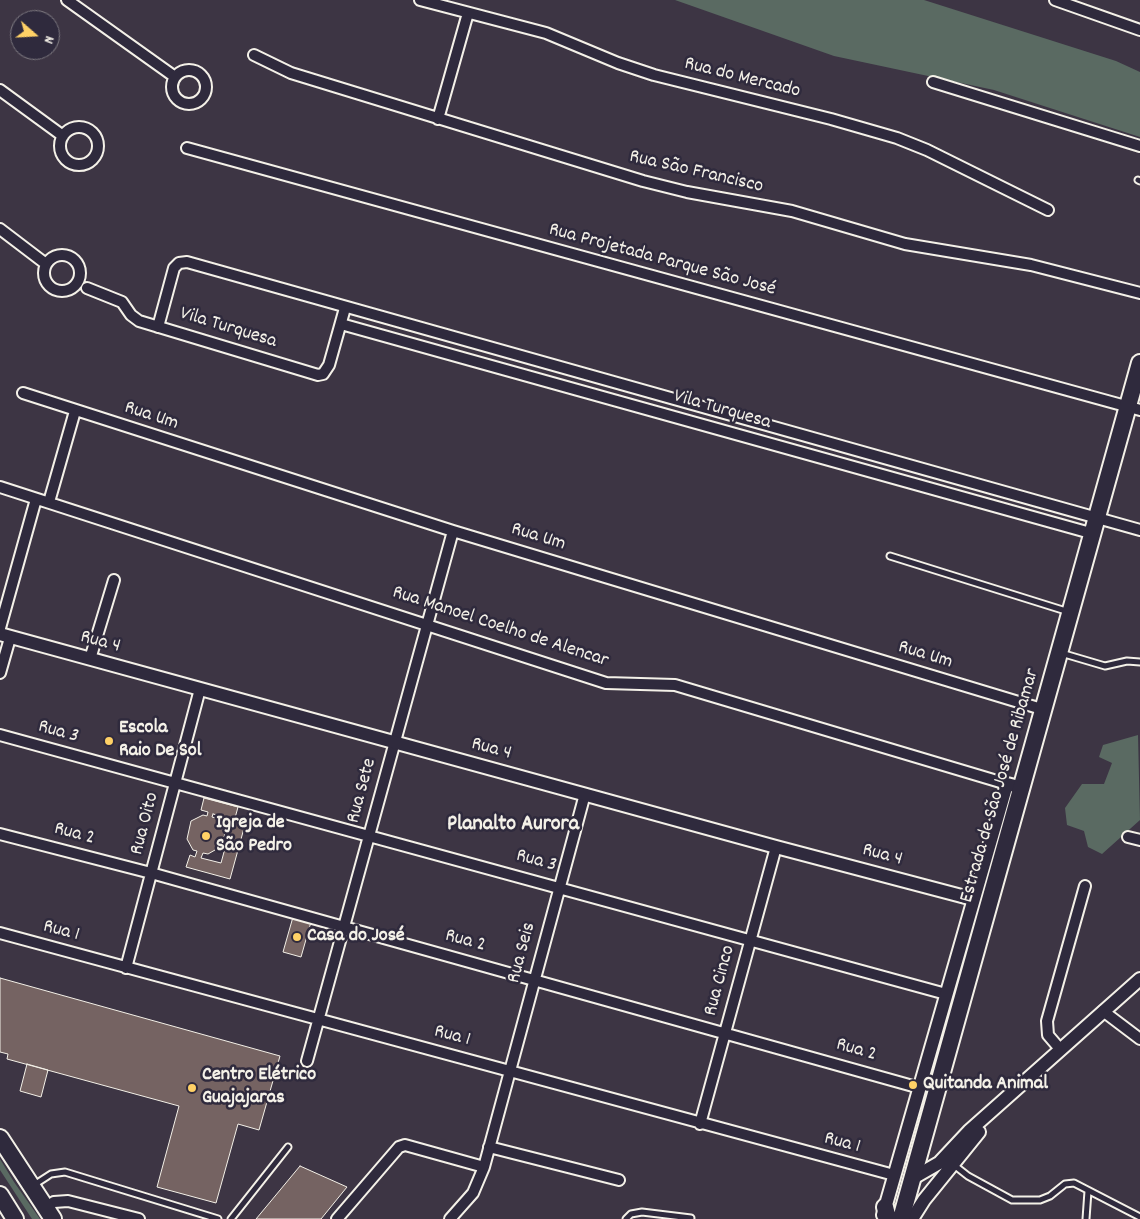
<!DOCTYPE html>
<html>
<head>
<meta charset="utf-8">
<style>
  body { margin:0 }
  #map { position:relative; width:1140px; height:1219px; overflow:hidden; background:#3d3544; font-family:Dekko,sans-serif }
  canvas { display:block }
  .north { position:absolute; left:10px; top:10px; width:50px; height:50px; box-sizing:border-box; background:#2f2a3d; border:1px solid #7e7a81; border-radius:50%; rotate:109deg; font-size:14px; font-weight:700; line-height:20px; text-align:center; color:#f4f1e8 }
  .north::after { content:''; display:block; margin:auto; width:18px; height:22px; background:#ffd166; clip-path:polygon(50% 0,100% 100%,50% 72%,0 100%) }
</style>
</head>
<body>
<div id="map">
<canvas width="1140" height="1219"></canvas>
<div class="north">N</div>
</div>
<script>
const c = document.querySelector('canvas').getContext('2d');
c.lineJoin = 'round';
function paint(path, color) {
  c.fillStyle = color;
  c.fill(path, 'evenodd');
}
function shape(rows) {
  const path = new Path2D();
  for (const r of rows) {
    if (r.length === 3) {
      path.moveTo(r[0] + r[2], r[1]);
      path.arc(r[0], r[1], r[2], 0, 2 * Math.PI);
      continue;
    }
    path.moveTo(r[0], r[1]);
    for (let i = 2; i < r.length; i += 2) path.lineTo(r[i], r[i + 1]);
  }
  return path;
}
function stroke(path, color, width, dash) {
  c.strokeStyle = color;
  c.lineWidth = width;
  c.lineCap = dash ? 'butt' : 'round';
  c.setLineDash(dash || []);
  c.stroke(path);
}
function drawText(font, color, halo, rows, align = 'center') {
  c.font = font + ' Dekko,sans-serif';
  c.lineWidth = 5;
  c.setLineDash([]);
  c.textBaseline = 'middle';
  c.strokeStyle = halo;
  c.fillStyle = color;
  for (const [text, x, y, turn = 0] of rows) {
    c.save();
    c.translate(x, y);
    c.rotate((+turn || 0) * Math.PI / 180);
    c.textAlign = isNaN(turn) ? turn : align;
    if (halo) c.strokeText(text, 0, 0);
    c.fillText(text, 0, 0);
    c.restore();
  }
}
paint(shape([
  [675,0,924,0,1116,61,1140,72,1140,137,994,90,834,56],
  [1138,735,1140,820,1102,854,1088,847,1084,831,1067,825,1065,808,1082,784,1104,784,1112,763,1099,757,1103,745],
  [0,1159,14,1182,40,1219,32,1219,0,1170]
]), '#5a6a62');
const building = shape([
  [204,798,238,807,235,818,246,821,230,879,186,867,190,855,195,857,197,851,193,850,187,839,191,821,203,815,207,816,208,812,201,810,204,798],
  [213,814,233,819,221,863,201,858,203,853,208,854,222,846,225,833,216,818,212,817,213,814],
  [293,917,311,922,301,957,283,952,293,917],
  [0,978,280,1056,259,1130,238,1124,216,1203,157,1187,179,1106,7,1059,8,1054,0,1052,0,978],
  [27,1064,48,1070,41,1097,20,1091,27,1064],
  [300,1166,347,1187,321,1219,256,1219,300,1166]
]);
paint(building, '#756362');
stroke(building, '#f4f1e8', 1);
const service = shape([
  [1138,180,1140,181],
  [890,556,1069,612],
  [1061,653,1105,666,1127,661,1140,662],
  [954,1165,968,1176,1012,1200,1040,1200,1050,1196,1065,1184,1074,1183,1140,1217],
  [34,1185,51,1174,65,1172,218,1219],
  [231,1219,288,1147],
  [626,1219,631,1214,642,1212,691,1218],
  [1086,1219,1088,1191]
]);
const minor = shape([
  [67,0,175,77],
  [420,0,546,33,618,63,654,75,831,119,897,138,927,150,1048,210],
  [1055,0,1140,30],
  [254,55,291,73,643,181,687,192,792,211,905,244,1031,265,1140,293],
  [189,87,17],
  [933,82,1140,146],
  [0,90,63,136],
  [438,119,468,13],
  [79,146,19],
  [187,148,1140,410],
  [0,229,46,264],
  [62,273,18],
  [87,288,122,302,131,315,139,321,318,375,323,374,329,365,345,308],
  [341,324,1094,534],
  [158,327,174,268,179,263,187,262,1140,530],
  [23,393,453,531,1045,710],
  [0,487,606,683,675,685,1007,784],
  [49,502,75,411],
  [0,628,36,499],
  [90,659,114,580],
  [0,673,10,638],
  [0,735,946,994],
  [0,834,151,873,920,1088],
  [1128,837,1140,840],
  [0,933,894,1175],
  [126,968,200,689],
  [1103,1011,1140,1039],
  [1060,1049,1048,1035,1047,1021,1085,886],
  [307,1061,453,531],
  [700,1124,776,847],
  [489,1147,619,1180],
  [45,1208,54,1202,68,1201,139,1219],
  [337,1219,399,1147,405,1145,484,1167],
  [450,1219,473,1193,484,1167,585,794]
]);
const tertiary = shape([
  [0,634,776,847,973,899],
  [913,1178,939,1163,969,1131,1140,979],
  [883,1215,1007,784,1023,788],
  [912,1219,924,1200,979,1132]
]);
const primary = shape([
  [0,1138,53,1219],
  [0,1195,15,1219],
  [885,1207,888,1219],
  [901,1219,1140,363]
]);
stroke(service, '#f4f1e8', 9);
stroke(minor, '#f4f1e8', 14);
stroke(tertiary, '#f4f1e8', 16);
stroke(primary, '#f4f1e8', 20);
stroke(service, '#2f2a3d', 5);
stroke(minor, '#2f2a3d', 10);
stroke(tertiary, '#2f2a3d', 12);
stroke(primary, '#2f2a3d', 16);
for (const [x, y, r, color] of [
  [109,741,5,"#ffd166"],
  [206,836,5,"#ffd166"],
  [297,937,5,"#ffd166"],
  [913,1085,5,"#ffd166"],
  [192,1088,5,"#ffd166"]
]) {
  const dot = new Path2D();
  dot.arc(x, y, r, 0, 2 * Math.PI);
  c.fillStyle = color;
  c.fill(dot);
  stroke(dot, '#2f2a3d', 2);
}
drawText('20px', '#f4f1e8', '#2f2a3d', [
  ["Rua do Mercado",742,79,14],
  ["Rua São Francisco",696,173,13],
  ["Rua Projetada Parque São José",662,261,15],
  ["Vila Turquesa",228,329,17],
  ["Vila Turquesa",722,411,16],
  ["Rua Um",151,417,18],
  ["Rua Um",538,538,17],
  ["Rua Manoel Coelho de Alencar",500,628,18],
  ["Rua 4",100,643,15],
  ["Rua Um",925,656,17],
  ["Rua 3",58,733,16],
  ["Rua 4",491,750,15],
  ["Estrada de São José de Ribamar",1001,786,-74],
  ["Rua Sete",363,791,-75],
  ["Rua Oito",146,824,-75],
  ["Rua 2",74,835,15],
  ["Rua 4",882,856,15],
  ["Rua 3",536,862,15],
  ["Rua 1",61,932,15],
  ["Rua 2",465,942,15],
  ["Rua Seis",523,953,-75],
  ["Rua Cinco",721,981,-75],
  ["Rua 1",452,1037,15],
  ["Rua 2",856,1051,16],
  ["Rua 1",842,1144,15]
]);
drawText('bold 20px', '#f4f1e8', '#2f2a3d', [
  ["Escola",119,729],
  ["Raio De Sol",119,752],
  ["Igreja de",216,824],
  ["São Pedro",216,847],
  ["Casa do José",307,937],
  ["Centro Elétrico",202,1076],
  ["Guajajaras",202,1099],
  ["Quitanda Animal",923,1085]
], 'left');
drawText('bold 22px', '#f4f1e8', '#2f2a3d', [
  ["Planalto Aurora",513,826]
]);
</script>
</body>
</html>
